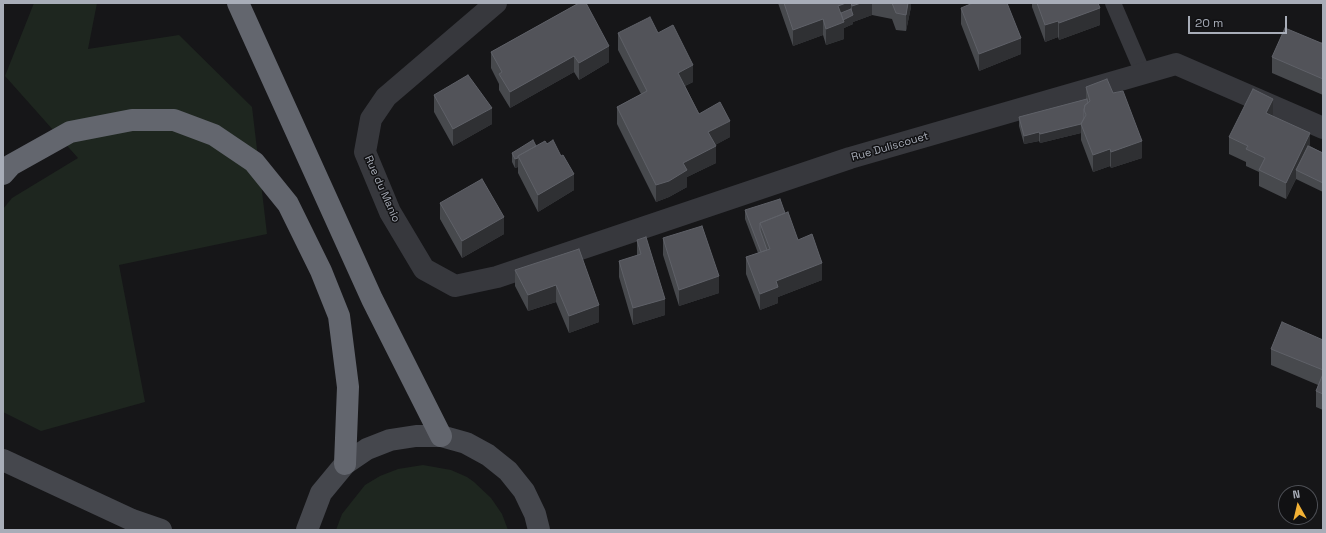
<!DOCTYPE html>
<html>
<head>
<meta charset="utf-8">
<style>
  body { margin:0 }
  #map { position:relative; width:1326px; height:533px; overflow:hidden; background:#161618; font-family:"Space Grotesk",sans-serif }
  canvas { display:block }
  .frame { position:absolute; inset:0; border:4px solid #a8adb8; pointer-events:none }
  .north { position:absolute; left:1278px; top:485px; width:40px; height:40px; box-sizing:border-box; background:#111113; border:1px solid #4d4f55; border-radius:50%; rotate:352deg; font-size:11px; font-weight:700; line-height:16px; text-align:center; color:#a8adb8 }
  .north::after { content:''; display:block; margin:auto; width:14px; height:18px; background:#f2b134; clip-path:polygon(50% 0,100% 100%,50% 72%,0 100%) }
  .scale { position:absolute; left:1188px; top:16px; width:99px; height:18px; box-sizing:border-box; border:2px solid #a8adb8; border-top:0; padding-left:5px; font-size:12px; line-height:14px; white-space:nowrap; color:#a8adb8; -webkit-text-stroke:3px #111113; paint-order:stroke }
</style>
</head>
<body>
<div id="map">
<canvas width="1326" height="533"></canvas>
<div class="frame"></div>
<div class="north">N</div>
<div class="scale">20 m</div>
</div>
<script>
const c = document.querySelector('canvas').getContext('2d');
c.lineJoin = 'round';
function paint(path, color) {
  c.fillStyle = color;
  c.fill(path, 'evenodd');
}
function shape(rows) {
  const path = new Path2D();
  for (const r of rows) {
    path.moveTo(r[0], r[1]);
    for (let i = 2; i < r.length; i += 2) path.lineTo(r[i], r[i + 1]);
  }
  return path;
}
function stroke(path, color, width, dash) {
  c.strokeStyle = color;
  c.lineWidth = width;
  c.lineCap = dash ? 'butt' : 'round';
  c.setLineDash(dash || []);
  c.stroke(path);
}
function drawText(font, color, halo, rows, align = 'center') {
  c.font = font + ' "Space Grotesk",sans-serif';
  c.lineWidth = 3;
  c.setLineDash([]);
  c.textBaseline = 'middle';
  c.strokeStyle = halo;
  c.fillStyle = color;
  for (const [text, x, y, turn = 0] of rows) {
    c.save();
    c.translate(x, y);
    c.rotate((+turn || 0) * Math.PI / 180);
    c.textAlign = isNaN(turn) ? turn : align;
    if (halo) c.strokeText(text, 0, 0);
    c.fillText(text, 0, 0);
    c.restore();
  }
}
paint(shape([
  [34,3,97,3,88,49,179,35,252,107,267,234,119,265,145,402,41,431,3,412,3,209,12,198,78,158,5,76],
  [423,465,451,470,467,477,474,482,491,498,502,514,508,530,336,530,342,514,365,485,380,476,398,469]
]), '#1e261f');
stroke(shape([
  [1113,3,1143,73]
]), '#37383d', 16);
stroke(shape([
  [496,3,386,97,371,119,365,152,390,212,424,269,455,286,497,277,850,158,1176,64,1323,128]
]), '#37383d', 22);
stroke(shape([
  [3,460,132,520,161,530],
  [307,530,321,493,345,464,367,449,390,440,416,436,441,436,466,443,488,455,508,471,524,491,535,514,539,530]
]), '#45474d', 22);
stroke(shape([
  [238,3,372,299,441,436],
  [3,174,11,165,70,132,132,120,174,120,214,135,254,162,288,204,321,271,339,316,348,387,345,464]
]), '#63666e', 22);
paint(shape([
  [579,3,609,62,579,80,574,72,510,108,499,90,499,84,491,68,491,52],
  [778,3,911,3,911,7,906,31,896,30,892,19,872,15,853,22,853,24,844,28,844,39,826,45,823,35,793,46],
  [1032,3,1098,3,1100,25,1059,40,1058,37,1045,42,1032,7],
  [961,8,1021,54,979,71,961,24],
  [618,33,658,33,693,82,685,86,699,114,730,137,715,145,716,163,687,177,687,187,669,197,656,202,617,124,617,107,641,94,618,50],
  [1321,43,1323,43,1323,95,1272,73,1272,57],
  [1086,87,1142,158,1111,168,1110,166,1093,172,1081,140,1081,133,1040,143,1039,141,1024,144,1019,126,1019,117,1086,99],
  [434,95,492,124,453,146,434,112],
  [1273,116,1310,146,1323,153,1323,192,1296,179,1286,199,1259,186,1259,172,1246,166,1246,162,1229,154,1229,137],
  [536,146,574,190,538,212,518,173,518,167,515,168,512,162,512,153],
  [440,203,504,234,462,258,440,219],
  [745,210,785,213,798,240,822,280,778,297,778,303,760,310,746,274,746,257,758,253,745,219],
  [663,238,719,293,679,306,663,255],
  [637,240,665,315,633,325,619,277,619,261,637,256],
  [579,249,599,322,569,333,556,302,528,311,515,286,515,270],
  [1323,258,1323,276,1322,276,1322,260],
  [1323,340,1323,410,1316,407,1316,391,1318,385,1271,365,1271,349]
]), '#47494d');
paint(shape([
  [846,3,851,3,851,16,852,16,852,6,861,3,872,3,872,15,853,22,853,24,844,28,844,39,826,45,826,29,838,6],
  [908,3,911,3,911,7,906,31,906,15],
  [1100,8,1100,25,1059,40,1059,23],
  [823,19,823,35,793,46,793,30],
  [1058,21,1058,37,1045,42,1045,25],
  [1021,38,1021,54,979,71,979,54],
  [609,46,609,62,579,80,579,63],
  [574,56,574,72,510,108,510,92],
  [693,65,693,82,678,89,678,73],
  [1273,99,1273,116,1266,113],
  [492,108,492,124,453,146,453,129],
  [730,121,730,137,708,149,708,132],
  [1086,122,1081,124,1081,133,1040,143,1040,134],
  [1039,132,1039,141,1024,144,1024,136],
  [1310,133,1310,150,1296,170,1296,179,1286,199,1286,183],
  [1142,141,1142,158,1111,168,1111,152],
  [716,146,716,163,687,177,687,187,669,197,656,202,656,185,683,163],
  [1110,149,1110,166,1093,172,1093,155],
  [518,158,518,167,515,168,515,159],
  [574,174,574,190,538,212,538,195],
  [504,217,504,234,462,258,462,241],
  [822,263,822,280,778,297,778,303,760,310,760,294,776,281],
  [719,276,719,293,679,306,679,290],
  [556,285,556,302,528,311,528,295],
  [665,299,665,315,633,325,633,308],
  [599,305,599,322,569,333,569,316]
]), '#2f3033');
const building = shape([
  [579,3,586,3,609,46,579,63,574,56,510,92,499,74,502,72,491,52,579,3],
  [784,3,846,3,838,6,844,22,826,29,823,19,793,30,784,3],
  [851,3,861,3,852,6,851,3],
  [892,3,908,3,906,15,896,13,892,3],
  [973,3,1007,3,1021,38,979,54,961,8,973,3],
  [1037,3,1098,3,1100,8,1059,23,1058,21,1045,25,1037,3],
  [851,9,853,15,843,20,841,13,851,9],
  [650,17,658,33,673,25,693,65,678,73,699,114,720,102,730,121,708,132,716,146,683,163,687,170,669,181,656,185,617,107,647,91,618,33,650,17],
  [1285,28,1321,43,1323,43,1323,79,1272,57,1285,28],
  [468,75,492,108,453,129,434,95,468,75],
  [1107,79,1113,93,1123,91,1142,141,1111,152,1110,149,1093,155,1081,124,1086,115,1084,110,1085,105,1090,101,1086,87,1107,79],
  [1253,89,1273,99,1266,113,1310,133,1286,183,1259,170,1265,158,1246,149,1248,146,1229,137,1253,89],
  [1087,99,1088,103,1085,105,1084,110,1084,118,1081,124,1040,134,1039,132,1024,136,1019,117,1087,99],
  [533,140,536,146,518,156,518,158,515,159,512,153,533,140],
  [553,140,561,156,563,155,574,174,538,195,518,156,545,141,547,144,553,140],
  [1308,146,1323,153,1323,183,1296,170,1308,146],
  [482,179,504,217,462,241,440,203,482,179],
  [780,199,785,213,760,223,760,230,767,250,761,252,745,210,780,199],
  [788,212,798,240,812,234,822,263,776,281,778,287,760,294,746,257,770,249,760,223,788,212],
  [702,226,719,276,679,290,663,238,702,226],
  [646,237,665,299,633,308,619,261,641,254,637,240,646,237],
  [579,249,599,305,569,316,556,285,528,295,515,270,579,249],
  [1282,322,1323,340,1323,370,1271,349,1282,322],
  [1323,374,1323,394,1316,391,1323,374]
]);
paint(building, '#525359');
stroke(building, '#5f6168', 1);
drawText('11px', '#a8adb8', '#111113', [
  ["Rue Duliscouet",890,147,-16],
  ["Rue du Manio",382,189,66]
]);
</script>
</body>
</html>
